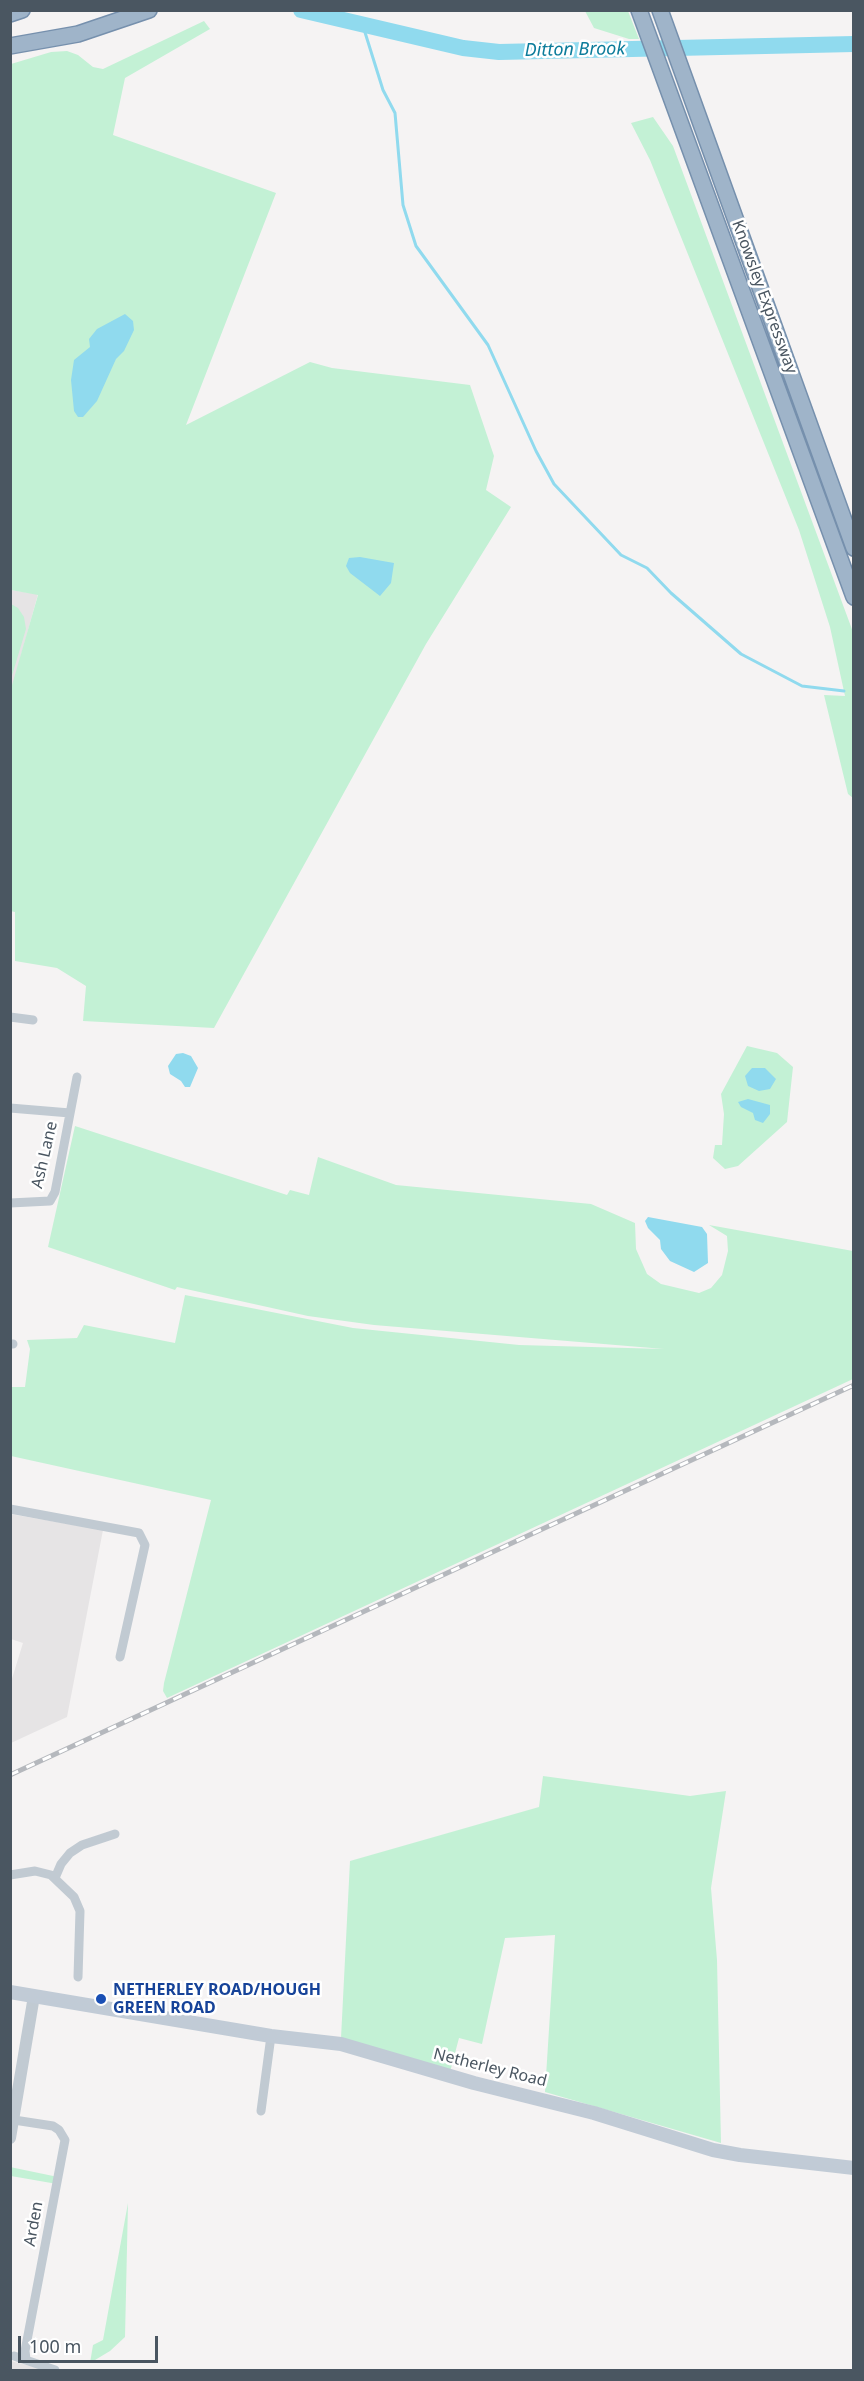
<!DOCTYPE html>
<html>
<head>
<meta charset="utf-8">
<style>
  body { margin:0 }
  #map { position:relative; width:864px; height:2381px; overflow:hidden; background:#f5f3f3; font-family:"Noto Sans",sans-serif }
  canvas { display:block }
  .frame { position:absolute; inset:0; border:12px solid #4a5661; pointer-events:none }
  .scale { position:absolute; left:18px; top:2336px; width:140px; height:27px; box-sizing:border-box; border:3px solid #4a5661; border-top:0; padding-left:8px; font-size:18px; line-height:21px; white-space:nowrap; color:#4a5661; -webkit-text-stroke:4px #fff; paint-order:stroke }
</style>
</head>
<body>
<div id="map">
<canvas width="864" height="2381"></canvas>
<div class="frame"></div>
<div class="scale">100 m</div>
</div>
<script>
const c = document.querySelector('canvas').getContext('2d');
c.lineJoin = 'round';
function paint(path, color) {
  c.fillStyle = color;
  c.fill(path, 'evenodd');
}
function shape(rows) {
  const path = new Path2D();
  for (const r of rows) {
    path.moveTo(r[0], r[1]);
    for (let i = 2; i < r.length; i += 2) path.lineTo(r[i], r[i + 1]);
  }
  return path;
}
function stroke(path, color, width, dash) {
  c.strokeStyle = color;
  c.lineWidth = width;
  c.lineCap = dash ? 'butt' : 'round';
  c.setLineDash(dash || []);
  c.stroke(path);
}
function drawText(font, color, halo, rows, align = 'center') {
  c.font = font + ' "Noto Sans",sans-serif';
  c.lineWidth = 5;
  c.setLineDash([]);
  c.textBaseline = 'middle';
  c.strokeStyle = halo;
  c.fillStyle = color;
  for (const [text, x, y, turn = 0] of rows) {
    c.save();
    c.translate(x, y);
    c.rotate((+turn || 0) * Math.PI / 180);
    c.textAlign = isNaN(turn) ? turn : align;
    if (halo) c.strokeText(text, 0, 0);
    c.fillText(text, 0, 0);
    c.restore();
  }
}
paint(shape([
  [11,590,38,594,11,692],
  [10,1514,103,1530,67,1717,11,1743,11,1682,23,1643,11,1639],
  [11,2361,47,2370,11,2370]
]), '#e6e4e5');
paint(shape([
  [585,11,628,11,639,39,629,39,594,28],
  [204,21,210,29,125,78,113,135,276,193,186,425,310,362,332,368,470,385,494,456,486,490,511,507,426,644,214,1028,83,1021,86,986,57,968,15,961,15,912,10,911,10,692,38,595,11,590,11,64,51,52,67,51,78,55,93,67,103,69],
  [653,117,673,146,853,632,853,798,848,794,824,695,845,696,830,627,799,530,650,160,631,123],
  [11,604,18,608,24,617,26,629,11,679],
  [747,1046,777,1053,793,1067,787,1122,738,1166,725,1169,713,1158,715,1145,722,1145,724,1114,721,1094],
  [75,1126,287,1195,290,1190,309,1195,318,1157,396,1185,591,1204,635,1223,636,1249,647,1274,661,1284,699,1293,711,1288,722,1275,728,1251,727,1236,709,1225,853,1251,853,1379,167,1698,163,1691,164,1683,211,1500,11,1456,11,1387,25,1387,30,1349,27,1340,77,1338,84,1325,175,1343,185,1295,353,1328,519,1345,664,1349,374,1325,308,1316,177,1287,175,1290,48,1247],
  [543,1776,690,1796,726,1791,711,1888,717,1960,721,2143,545,2092,555,1935,505,1938,482,2044,459,2038,450,2072,341,2038,350,1861,539,1807],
  [10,2167,58,2177,57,2184,11,2176],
  [128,2203,125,2337,110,2351,90,2363,93,2345,103,2340]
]), '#c3f1d5');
paint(shape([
  [125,314,133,321,134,330,124,351,116,359,97,401,83,417,78,417,74,411,71,380,74,360,90,347,89,339,97,329],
  [360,557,394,563,391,583,380,596,350,573,346,566,349,558],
  [183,1053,191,1056,198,1068,190,1087,185,1087,181,1081,170,1074,168,1066,176,1054],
  [752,1068,765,1068,776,1079,770,1089,759,1091,748,1086,745,1076],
  [748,1099,770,1105,770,1114,763,1123,755,1120,753,1113,741,1107,738,1102],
  [648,1217,702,1227,707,1234,708,1263,694,1272,670,1261,661,1249,660,1240,648,1228,645,1221]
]), '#90daee');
stroke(shape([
  [363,26,383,90,395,113,403,205,416,246,488,345,536,451,554,484,621,555,647,568,671,593,741,654,802,686,844,691]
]), '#90daee', 3);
stroke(shape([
  [301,10,463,48,499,52,854,44]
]), '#90daee', 16);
const trunk = shape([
  [639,10,854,597],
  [660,10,854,548],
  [10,14,22,10],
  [10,46,78,34,149,10]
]);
stroke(trunk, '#7690ad', 18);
stroke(shape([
  [10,1017,33,1020],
  [10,1108,70,1113],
  [10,1203,50,1201,55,1192,77,1077],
  [10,1344,13,1344],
  [10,1509,139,1533,145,1545,120,1657],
  [10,1875,35,1871,51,1875,74,1897,80,1911,78,1977],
  [55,1878,61,1864,70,1853,82,1845,115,1834],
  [261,2111,271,2036],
  [14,2120,53,2126,59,2130,65,2140,25,2351,26,2359],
  [14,2356,55,2370]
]), '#c1cad2', 9);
stroke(shape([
  [10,2138,34,1996]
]), '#c1cad2', 12);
stroke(shape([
  [10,1992,271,2036,341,2044,474,2083,594,2113,713,2150,740,2155,854,2168]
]), '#c1cbd6', 14);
stroke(trunk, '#9fb4c9', 15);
const rail = shape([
  [10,1775,854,1385]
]);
stroke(rail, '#b5b8bd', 5);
stroke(rail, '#fff', 3, [9]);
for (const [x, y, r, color] of [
  [101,1999,6,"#1a4fb4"]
]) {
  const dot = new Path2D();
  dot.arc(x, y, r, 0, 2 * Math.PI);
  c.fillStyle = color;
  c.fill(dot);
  stroke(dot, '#fff', 2);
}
drawText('16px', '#4a5661', '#fff', [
  ["Knowsley Expressway",764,297,70],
  ["Ash Lane",45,1155,-77],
  ["Netherley Road",490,2068,14],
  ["Arden",34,2224,-80]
]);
drawText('bold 16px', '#164399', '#fff', [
  ["NETHERLEY ROAD/HOUGH",113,1990],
  ["GREEN ROAD",113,2008]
], 'left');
drawText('italic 18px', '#0c7c9b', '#fff', [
  ["Ditton Brook",575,50,-1]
]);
</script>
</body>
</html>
